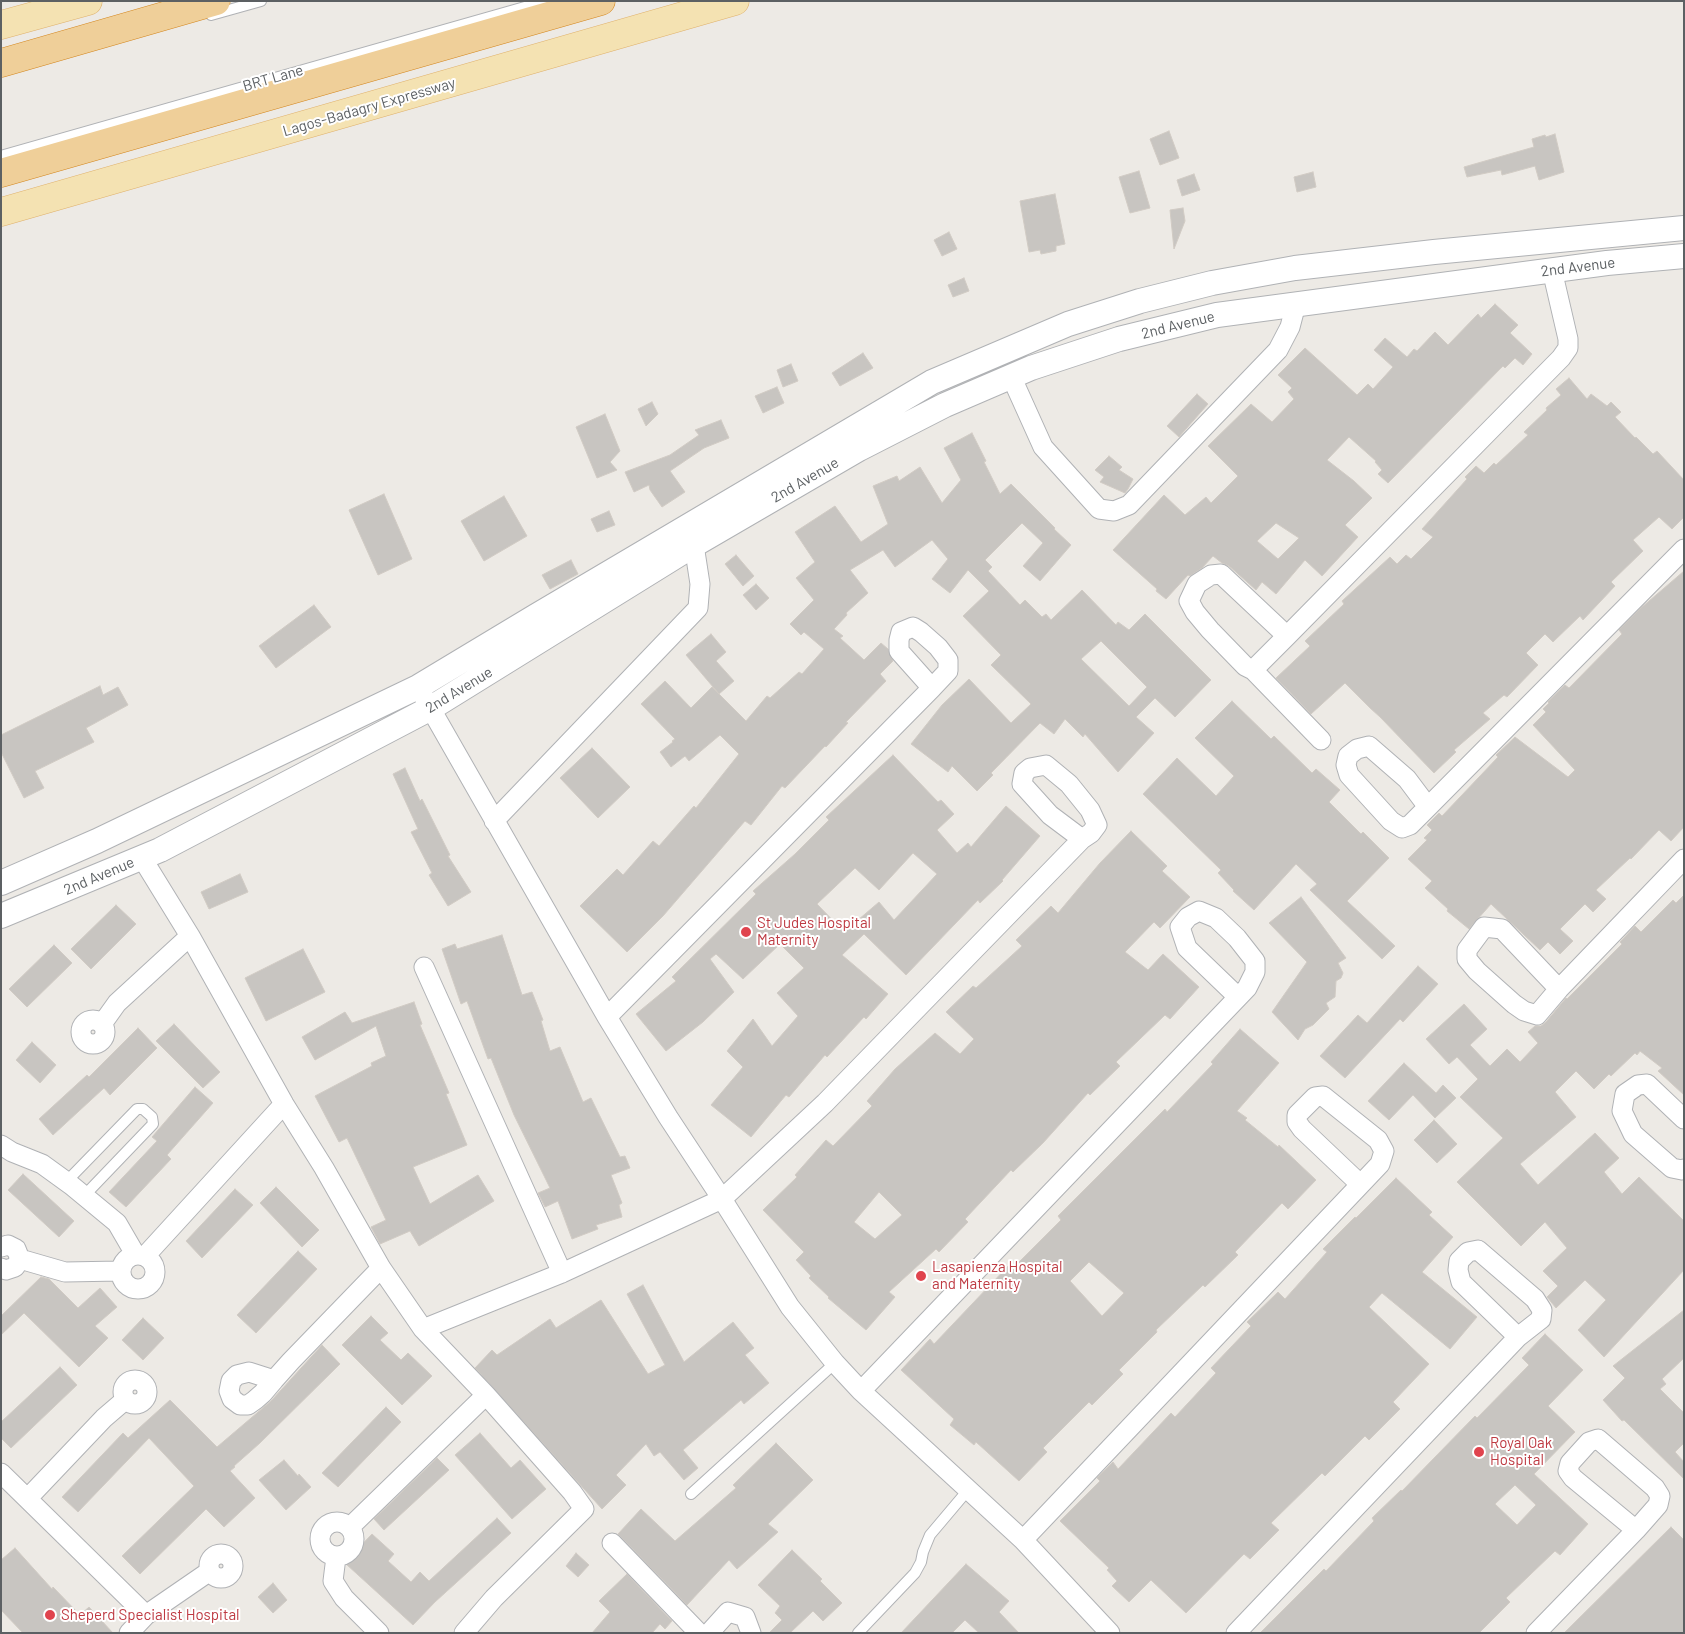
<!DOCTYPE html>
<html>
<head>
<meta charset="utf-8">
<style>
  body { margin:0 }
  #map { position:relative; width:1685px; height:1634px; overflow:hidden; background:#edeae5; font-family:Barlow,sans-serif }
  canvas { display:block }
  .frame { position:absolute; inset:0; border:2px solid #5c6063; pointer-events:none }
</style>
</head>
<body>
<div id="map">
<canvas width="1685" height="1634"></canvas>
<div class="frame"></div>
</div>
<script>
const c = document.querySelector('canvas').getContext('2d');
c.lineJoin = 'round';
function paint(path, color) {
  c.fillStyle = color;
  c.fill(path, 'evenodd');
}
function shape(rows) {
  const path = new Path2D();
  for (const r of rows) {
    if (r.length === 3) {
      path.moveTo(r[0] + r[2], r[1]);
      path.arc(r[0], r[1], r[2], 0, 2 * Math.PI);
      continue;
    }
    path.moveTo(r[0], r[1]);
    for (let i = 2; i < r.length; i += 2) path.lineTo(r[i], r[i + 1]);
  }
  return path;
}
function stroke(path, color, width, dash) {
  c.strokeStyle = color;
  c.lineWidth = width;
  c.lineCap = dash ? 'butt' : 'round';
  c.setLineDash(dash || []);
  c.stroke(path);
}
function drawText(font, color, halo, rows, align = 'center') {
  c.font = font + ' Barlow,sans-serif';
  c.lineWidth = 4;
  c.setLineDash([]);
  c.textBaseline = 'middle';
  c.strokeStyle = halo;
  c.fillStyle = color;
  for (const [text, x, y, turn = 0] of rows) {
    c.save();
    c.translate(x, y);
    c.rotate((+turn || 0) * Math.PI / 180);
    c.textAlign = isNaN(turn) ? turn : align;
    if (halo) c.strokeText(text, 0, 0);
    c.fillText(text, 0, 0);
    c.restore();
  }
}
const building = shape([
  [1169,131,1179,158,1160,165,1150,139,1169,131],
  [1555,134,1564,172,1539,180,1535,166,1502,175,1501,170,1467,177,1464,167,1534,147,1532,139,1545,135,1546,137,1555,134],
  [1139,171,1150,208,1130,213,1119,177,1139,171],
  [1313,172,1316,187,1297,192,1294,177,1313,172],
  [1194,174,1200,190,1182,196,1177,180,1194,174],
  [1055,194,1065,244,1056,246,1056,251,1041,254,1040,250,1029,252,1020,201,1055,194],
  [1183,208,1185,221,1174,249,1170,210,1183,208],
  [949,232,957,249,942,256,934,240,949,232],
  [964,278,969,291,953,297,948,285,964,278],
  [1495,304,1518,325,1510,333,1532,354,1523,365,1515,358,1505,368,1503,366,1388,483,1378,474,1382,470,1375,462,1376,461,1349,437,1327,460,1354,481,1372,498,1345,525,1358,537,1322,576,1305,560,1276,594,1262,582,1256,590,1229,566,1222,563,1213,556,1202,568,1190,576,1188,575,1166,599,1156,591,1157,589,1113,550,1164,495,1185,515,1206,497,1211,503,1238,476,1208,446,1251,404,1272,422,1294,399,1288,392,1292,388,1278,375,1305,348,1357,395,1368,384,1373,389,1393,367,1374,350,1385,338,1407,357,1414,349,1417,351,1435,332,1448,345,1478,314,1481,318,1495,304],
  [1276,523,1299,538,1278,559,1257,541,1276,523],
  [863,353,873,368,840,386,832,373,863,353],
  [791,364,798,381,783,387,777,370,791,364],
  [1569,378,1587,399,1591,394,1607,406,1611,402,1621,412,1615,417,1635,438,1636,437,1653,454,1657,451,1684,480,1684,517,1672,529,1659,517,1633,540,1643,551,1611,582,1615,586,1583,620,1580,616,1553,642,1545,634,1526,653,1538,665,1507,697,1504,695,1483,713,1490,719,1454,750,1456,752,1434,773,1380,717,1370,708,1345,683,1311,714,1276,678,1310,646,1305,641,1344,604,1342,601,1390,557,1397,564,1406,555,1411,559,1433,537,1422,529,1467,479,1465,477,1476,466,1484,473,1494,463,1496,465,1528,435,1524,432,1547,410,1546,408,1561,395,1556,389,1569,378],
  [777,387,784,403,763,413,755,396,777,387],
  [1197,394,1208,404,1179,437,1167,426,1197,394],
  [652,402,658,414,646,426,638,409,652,402],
  [605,414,620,451,610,462,617,470,597,478,576,427,605,414],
  [721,420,729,438,704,448,670,471,685,492,662,507,650,490,649,485,634,492,625,472,670,455,699,435,695,430,721,420],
  [972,433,986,461,984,462,1000,494,1011,484,1055,528,1054,529,1071,545,1040,581,1023,566,1043,543,1022,523,985,560,992,567,988,571,1020,605,1025,600,1042,617,1046,614,1051,620,1082,590,1116,625,1118,622,1129,630,1145,614,1211,680,1175,717,1155,698,1136,717,1154,733,1118,772,1085,734,1083,737,1065,719,1054,734,1040,723,991,773,993,775,977,791,952,766,948,772,911,744,942,705,969,679,1011,723,1031,704,991,665,1001,655,963,616,989,591,968,570,950,593,932,579,948,559,932,540,895,567,883,550,850,570,868,593,846,613,847,615,834,629,843,636,840,638,864,660,881,643,888,649,893,661,880,674,886,681,846,722,848,723,826,747,825,746,785,788,782,786,751,825,745,821,663,916,627,952,580,906,617,869,623,875,653,841,659,846,694,806,696,808,739,754,720,735,689,761,685,756,671,767,660,752,673,742,672,741,675,739,641,704,665,681,691,708,712,687,746,721,767,696,770,698,799,672,802,674,824,649,804,632,801,635,790,624,814,600,796,578,815,562,795,532,835,506,861,542,888,524,873,486,897,476,899,481,920,467,942,503,961,480,944,448,972,433],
  [1101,641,1147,687,1129,706,1081,659,1101,641],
  [1109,456,1122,467,1119,470,1133,479,1128,489,1125,493,1100,482,1104,477,1095,470,1109,456],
  [384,494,412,559,378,575,349,510,384,494],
  [504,496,527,536,484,561,461,521,504,496],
  [609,511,615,525,597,532,591,519,609,511],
  [736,555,754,576,743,586,725,564,736,555],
  [571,560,578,574,550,589,542,575,571,560],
  [1684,571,1684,827,1671,841,1659,830,1631,859,1630,858,1596,890,1606,899,1593,912,1585,904,1560,929,1573,941,1560,954,1548,942,1540,950,1491,904,1469,929,1447,911,1448,909,1425,888,1432,881,1408,859,1427,840,1424,838,1432,830,1427,825,1439,813,1442,816,1498,757,1496,755,1515,737,1568,777,1575,770,1533,725,1546,712,1543,709,1549,703,1548,702,1565,685,1569,688,1622,634,1619,630,1642,607,1684,571],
  [756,584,769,598,756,610,743,595,756,584],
  [314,605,331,627,276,668,259,646,314,605],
  [711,634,726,652,716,661,734,681,719,694,686,655,711,634],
  [100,686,103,695,118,687,128,705,86,728,94,742,35,771,44,788,24,798,1,752,1,735,100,686],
  [1232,701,1271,739,1274,736,1312,773,1316,769,1340,790,1329,802,1361,834,1363,832,1389,858,1347,901,1395,946,1382,959,1310,890,1317,884,1296,864,1254,910,1233,891,1234,890,1218,873,1221,870,1143,794,1177,758,1216,796,1234,776,1195,738,1232,701],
  [592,748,630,787,598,818,560,778,592,748],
  [893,755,938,802,941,800,954,814,937,830,957,853,968,843,971,847,1006,806,1040,836,1002,880,1003,881,980,903,978,900,906,975,864,934,842,955,888,994,866,1019,864,1017,827,1057,825,1055,789,1097,786,1095,751,1137,711,1105,743,1067,727,1051,753,1019,772,1046,798,1016,777,993,804,968,780,944,743,979,716,954,710,959,734,992,703,1022,666,1051,636,1014,676,981,672,977,756,894,753,891,795,854,829,820,826,817,893,755],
  [913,853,937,874,894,920,879,902,844,932,817,904,855,868,879,890,913,853],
  [405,768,420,801,422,799,450,855,448,856,471,892,448,906,429,875,432,873,411,832,418,829,393,774,405,768],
  [1131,831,1167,866,1162,871,1190,897,1160,928,1154,922,1125,952,1148,970,1163,954,1199,987,1170,1019,1165,1015,1116,1062,1120,1066,1090,1095,1088,1093,1043,1143,1013,1172,1011,1170,965,1219,968,1222,939,1252,936,1249,889,1292,895,1297,866,1330,828,1298,829,1297,809,1278,811,1276,796,1260,804,1252,763,1210,797,1177,795,1175,826,1140,833,1146,872,1106,867,1101,895,1069,935,1033,960,1054,974,1039,946,1012,973,986,976,988,1022,946,1016,940,1051,906,1058,913,1100,863,1131,831],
  [879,1192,902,1215,875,1239,854,1222,879,1192],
  [240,874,248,892,209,909,201,892,240,874],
  [1684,895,1684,1095,1658,1071,1662,1068,1640,1051,1637,1055,1635,1053,1611,1076,1609,1074,1594,1089,1576,1071,1555,1092,1576,1117,1520,1164,1538,1185,1595,1133,1619,1158,1604,1172,1622,1194,1639,1177,1684,1221,1684,1270,1604,1357,1578,1330,1606,1300,1585,1280,1556,1308,1547,1297,1558,1286,1543,1271,1567,1248,1545,1222,1521,1246,1457,1182,1503,1138,1460,1097,1478,1079,1457,1057,1449,1064,1426,1039,1464,1004,1487,1029,1470,1045,1490,1066,1507,1049,1520,1062,1538,1043,1528,1032,1535,1026,1541,1026,1546,1022,1566,998,1567,999,1622,944,1620,942,1635,926,1641,932,1673,900,1676,903,1684,895],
  [1301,897,1346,958,1338,963,1343,973,1341,978,1336,981,1335,997,1326,1003,1329,1009,1313,1025,1305,1029,1298,1040,1272,1012,1307,962,1269,923,1301,897],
  [116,905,136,924,91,969,71,949,116,905],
  [502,935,522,995,532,992,543,1020,541,1021,550,1051,560,1047,583,1102,591,1098,620,1157,625,1156,630,1168,611,1175,622,1203,619,1205,622,1217,596,1225,598,1229,572,1239,558,1201,545,1207,538,1193,550,1188,514,1115,491,1058,488,1059,467,1001,461,1004,442,949,455,944,457,949,502,935],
  [54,945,72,963,27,1007,9,989,54,945],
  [303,949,325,992,266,1021,245,978,303,949],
  [1418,966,1438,984,1403,1022,1400,1019,1345,1078,1320,1056,1358,1015,1367,1023,1418,966],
  [414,1002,422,1024,420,1025,449,1093,446,1094,467,1145,413,1167,430,1204,478,1175,494,1201,419,1246,410,1231,380,1244,371,1227,386,1220,347,1138,339,1142,315,1096,372,1066,371,1063,386,1056,376,1026,315,1060,302,1037,345,1012,352,1023,414,1002],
  [174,1024,220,1072,203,1088,156,1041,174,1024],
  [138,1028,157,1048,110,1095,104,1088,53,1135,39,1119,87,1075,89,1077,138,1028],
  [1240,1029,1279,1063,1237,1111,1247,1118,1245,1120,1278,1147,1279,1145,1316,1180,1288,1209,1282,1203,1235,1252,1238,1255,1205,1287,1203,1285,1156,1330,1157,1332,1119,1370,1123,1374,1092,1405,1089,1402,1043,1448,1047,1452,1019,1481,976,1442,974,1445,950,1425,954,1419,901,1370,930,1339,934,1344,1010,1264,1014,1267,1061,1220,1058,1216,1165,1109,1167,1112,1213,1064,1211,1062,1240,1029],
  [1089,1262,1124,1293,1102,1316,1070,1281,1089,1262],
  [32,1042,56,1065,40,1083,16,1060,32,1042],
  [1404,1063,1436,1093,1443,1085,1456,1098,1435,1118,1413,1095,1389,1120,1368,1101,1404,1063],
  [195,1087,213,1103,167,1155,171,1159,126,1207,109,1192,157,1141,152,1137,195,1087],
  [1434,1120,1457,1144,1437,1163,1414,1140,1434,1120],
  [23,1174,74,1221,59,1237,8,1190,23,1174],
  [1396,1178,1432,1212,1429,1215,1453,1237,1422,1272,1477,1317,1450,1349,1382,1293,1369,1307,1429,1364,1393,1402,1400,1409,1369,1440,1365,1436,1325,1476,1322,1473,1271,1523,1279,1530,1250,1559,1244,1554,1186,1613,1151,1580,1129,1602,1112,1586,1117,1581,1107,1570,1109,1568,1060,1521,1100,1481,1097,1478,1113,1462,1118,1469,1171,1413,1175,1417,1216,1373,1211,1368,1251,1326,1247,1322,1278,1292,1285,1299,1327,1252,1323,1249,1355,1217,1356,1218,1396,1178],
  [276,1187,319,1230,302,1247,260,1203,276,1187],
  [235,1189,253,1205,202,1258,186,1241,235,1189],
  [298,1251,317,1269,256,1333,237,1315,298,1251],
  [41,1277,49,1279,78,1308,100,1288,117,1307,95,1326,108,1338,79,1367,24,1313,1,1335,1,1316,41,1277],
  [643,1285,684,1362,733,1322,754,1348,745,1355,769,1383,744,1404,741,1400,683,1450,698,1468,684,1480,660,1452,654,1456,646,1444,616,1475,626,1485,602,1509,475,1368,492,1350,497,1355,550,1319,556,1328,601,1300,648,1374,665,1365,627,1294,643,1285],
  [1684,1310,1684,1358,1662,1379,1666,1384,1660,1389,1684,1413,1684,1443,1675,1452,1684,1462,1684,1479,1624,1420,1622,1421,1603,1400,1625,1378,1613,1366,1684,1310],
  [371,1316,388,1333,380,1340,401,1360,408,1353,432,1376,402,1405,342,1345,371,1316],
  [143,1318,164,1338,143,1360,122,1340,143,1318],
  [1545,1334,1583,1370,1548,1406,1575,1432,1534,1474,1588,1524,1560,1555,1555,1551,1506,1598,1510,1602,1479,1633,1260,1633,1324,1569,1326,1571,1374,1521,1372,1518,1401,1490,1402,1491,1435,1457,1475,1416,1477,1418,1529,1365,1522,1358,1545,1334],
  [1515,1485,1536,1505,1517,1525,1495,1504,1515,1485],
  [322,1345,340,1364,260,1443,234,1466,235,1467,230,1471,255,1498,224,1527,206,1509,140,1574,122,1556,194,1486,149,1438,78,1512,62,1497,123,1433,128,1438,170,1400,217,1447,271,1401,322,1345],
  [60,1367,77,1385,11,1448,1,1438,1,1422,60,1367],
  [386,1407,401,1422,338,1487,322,1473,386,1407],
  [480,1433,511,1468,520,1460,546,1489,512,1519,455,1455,480,1433],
  [776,1443,813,1480,768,1524,778,1532,737,1569,729,1560,687,1605,618,1534,641,1509,675,1541,736,1488,733,1485,776,1443],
  [437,1458,449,1470,384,1530,374,1519,437,1458],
  [284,1460,298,1476,299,1474,311,1487,286,1510,259,1480,284,1460],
  [497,1518,511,1533,435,1602,413,1625,346,1564,347,1560,372,1534,394,1554,388,1561,411,1582,420,1572,429,1581,497,1518],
  [1671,1527,1684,1540,1684,1633,1564,1633,1671,1527],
  [15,1548,52,1589,53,1587,80,1615,89,1607,113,1633,23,1633,1,1610,1,1560,15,1548],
  [792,1550,822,1579,820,1581,842,1603,823,1621,813,1611,790,1633,769,1633,782,1620,775,1613,780,1606,758,1585,792,1550],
  [576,1553,589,1565,578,1577,566,1566,576,1553],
  [966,1564,1009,1601,999,1612,1019,1633,979,1633,965,1620,952,1633,901,1633,966,1564],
  [627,1574,672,1621,665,1629,660,1624,652,1633,592,1633,610,1612,599,1601,627,1574],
  [273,1583,287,1600,273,1613,258,1597,273,1583]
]);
paint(building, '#c8c5c1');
stroke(building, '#d1cbc4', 1);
const service = shape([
  [211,15,261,1],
  [1,156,546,1],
  [66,1182,137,1109,143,1109,152,1117,153,1124,84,1196],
  [691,1494,835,1363],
  [858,1633,915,1573,921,1562,923,1552,930,1535,968,1490]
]);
const minor = shape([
  [1011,376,1043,447,1099,509,1114,511,1129,505,1278,350,1290,327,1296,304],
  [1287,636,1221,574,1211,575,1197,584,1189,601,1195,612,1210,630,1245,666,1253,670,1287,636,1561,358,1568,348,1568,339,1552,270],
  [1253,670,1321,740],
  [424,697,607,1017,668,1117,722,1199,790,1307,835,1363,861,1391,1023,1540,1110,1633],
  [1428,807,1407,779,1369,746,1357,749,1348,756,1346,765,1349,775,1391,821,1402,828,1410,825,1428,807,1684,549],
  [494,821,698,608,700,584,694,545],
  [142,858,190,936,284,1104,324,1168,381,1268,423,1329,486,1395,572,1492,584,1509,494,1598,464,1633],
  [424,967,562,1273],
  [1559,989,1502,929,1484,927,1467,950,1467,959,1477,971,1514,1004,1524,1011,1537,1015,1559,989,1684,859],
  [607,1017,932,688,948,671,948,660,938,647,921,632,913,627,901,632,899,640,899,651,932,688],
  [93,1032,12],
  [102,1024,117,1003,190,936],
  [1684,1119,1647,1084,1638,1085,1625,1094,1622,1111,1633,1134,1672,1168,1682,1170,1684,1169],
  [1,1145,12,1152,42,1164,71,1185,117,1223,135,1254],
  [1,1247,8,1245,16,1249,20,1259,15,1267,6,1270,1,1268],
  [138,1272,17],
  [146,1255,284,1104],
  [20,1259,65,1272,120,1271],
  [423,1329,562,1273,722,1199,825,1103,1082,839,1091,833,1097,825,1090,810,1069,784,1046,765,1030,768,1024,773,1022,784,1050,815,1082,839],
  [135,1392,12],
  [274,1380,249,1372,237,1375,231,1381,229,1391,232,1399,240,1405,248,1405,255,1400,263,1393,274,1380,291,1361,381,1268],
  [861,1391,1247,988,1255,972,1255,961,1237,938,1216,918,1199,911,1188,917,1180,927,1187,948,1238,997],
  [1,1473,146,1615],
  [28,1498,104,1418,125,1400],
  [337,1539,17],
  [350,1527,486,1395],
  [1023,1540,1380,1164,1384,1151,1378,1140,1323,1096,1315,1097,1297,1115,1297,1122,1302,1129,1360,1184],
  [612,1543,699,1633],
  [221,1566,12],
  [336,1557,333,1581,344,1598,379,1633],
  [129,1633,146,1615,210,1571],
  [709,1633,728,1612,745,1617,751,1633],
  [1236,1633,1518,1337,1541,1319,1542,1310,1535,1299,1478,1250,1468,1252,1459,1261,1458,1270,1461,1282,1518,1337],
  [1536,1633,1636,1530,1658,1505,1660,1496,1655,1488,1598,1439,1589,1442,1570,1463,1568,1471,1573,1478,1636,1530]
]);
const tertiary = shape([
  [1,883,97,841,418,687,536,616,932,382,1068,324,1140,301,1212,283,1295,268,1434,252,1684,228],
  [1,916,160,850,431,708,694,545,859,449,945,405,1031,368,1119,339,1217,315,1607,263,1684,256]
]);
const primary = shape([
  [1,25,88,1],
  [1,212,735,1]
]);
const motorway = shape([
  [1,63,216,1],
  [1,173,601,1]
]);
stroke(service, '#b0b2b5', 12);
stroke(minor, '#b0b2b5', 21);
stroke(tertiary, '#b0b2b5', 26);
stroke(primary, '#dfb16c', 29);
stroke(motorway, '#d3861e', 29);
stroke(service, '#fff', 10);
stroke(minor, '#fff', 19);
stroke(tertiary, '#fff', 24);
stroke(primary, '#f4e2b2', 28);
stroke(motorway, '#efcf99', 28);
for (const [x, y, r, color] of [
  [746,932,6,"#e0444e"],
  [921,1276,6,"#e0444e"],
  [1479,1452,6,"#e0444e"],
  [50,1615,6,"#e0444e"]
]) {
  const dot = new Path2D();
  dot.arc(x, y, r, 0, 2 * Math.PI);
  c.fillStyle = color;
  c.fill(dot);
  stroke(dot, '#fff', 2);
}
drawText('15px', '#5c6063', '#fff', [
  ["BRT Lane",273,78,-16],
  ["Lagos-Badagry Expressway",369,107,-16],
  ["2nd Avenue",1578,267,-7],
  ["2nd Avenue",1178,325,-14],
  ["2nd Avenue",805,480,-30],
  ["2nd Avenue",459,690,-31],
  ["2nd Avenue",99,876,-23]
]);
drawText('15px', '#be3a42', '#fff', [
  ["St Judes Hospital",757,923],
  ["Maternity",757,940],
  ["Lasapienza Hospital",932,1267],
  ["and Maternity",932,1284],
  ["Royal Oak",1490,1443],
  ["Hospital",1490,1460],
  ["Sheperd Specialist Hospital",61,1615]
], 'left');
</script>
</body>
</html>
